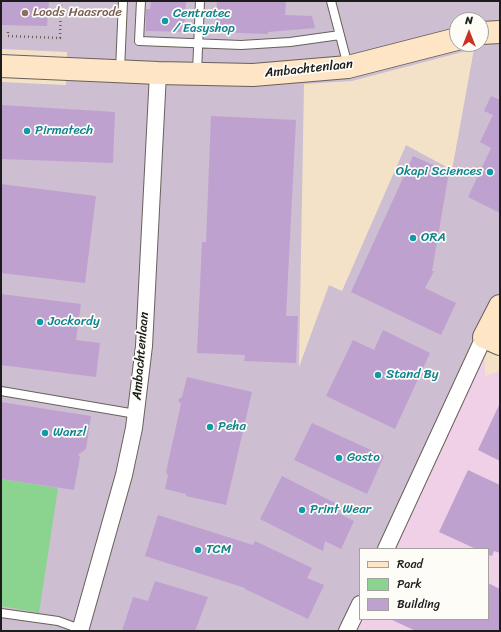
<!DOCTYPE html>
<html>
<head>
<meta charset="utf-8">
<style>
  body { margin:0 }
  #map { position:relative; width:501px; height:632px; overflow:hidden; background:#f4e2c8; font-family:Sriracha,sans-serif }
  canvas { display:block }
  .frame { position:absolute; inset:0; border:2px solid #1c1c1c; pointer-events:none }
  .legend { position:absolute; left:359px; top:548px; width:130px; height:72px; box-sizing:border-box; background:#fdfcf7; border:1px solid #a3a29f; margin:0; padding:5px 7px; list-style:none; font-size:12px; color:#1c1c1c }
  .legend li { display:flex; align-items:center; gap:8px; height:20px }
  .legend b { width:20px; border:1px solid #a3a29f }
  .north { position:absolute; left:449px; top:12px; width:40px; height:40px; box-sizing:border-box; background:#fdfcf7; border:1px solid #a3a29f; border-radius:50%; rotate:0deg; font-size:11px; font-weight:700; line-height:16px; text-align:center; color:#1c1c1c }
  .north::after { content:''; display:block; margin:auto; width:14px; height:18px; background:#c8321e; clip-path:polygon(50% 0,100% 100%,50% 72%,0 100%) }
</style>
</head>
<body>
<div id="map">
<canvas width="501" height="632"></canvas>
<div class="frame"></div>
<ul class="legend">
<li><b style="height:5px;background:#fde5c5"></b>Road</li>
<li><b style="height:11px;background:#8ad490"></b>Park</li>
<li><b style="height:11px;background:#bfa1d0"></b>Building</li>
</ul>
<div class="north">N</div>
</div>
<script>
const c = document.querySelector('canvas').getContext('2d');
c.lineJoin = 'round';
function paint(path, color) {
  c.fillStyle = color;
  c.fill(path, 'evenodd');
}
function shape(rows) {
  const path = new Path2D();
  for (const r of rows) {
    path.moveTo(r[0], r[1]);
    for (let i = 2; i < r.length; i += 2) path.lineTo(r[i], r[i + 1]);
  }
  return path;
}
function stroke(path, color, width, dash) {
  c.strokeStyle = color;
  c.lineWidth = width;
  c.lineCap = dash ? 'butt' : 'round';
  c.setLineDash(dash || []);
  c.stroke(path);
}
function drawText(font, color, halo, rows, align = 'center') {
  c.font = font + ' Sriracha,sans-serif';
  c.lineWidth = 3.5;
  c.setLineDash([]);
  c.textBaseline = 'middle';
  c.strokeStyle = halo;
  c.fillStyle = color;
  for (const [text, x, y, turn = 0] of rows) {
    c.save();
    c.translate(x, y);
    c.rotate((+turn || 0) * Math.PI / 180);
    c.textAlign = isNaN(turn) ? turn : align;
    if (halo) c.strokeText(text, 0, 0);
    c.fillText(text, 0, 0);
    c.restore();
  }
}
paint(shape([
  [484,337,485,376,500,371,500,631,347,631,360,619,488,619,488,549,386,549]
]), '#efd0e6');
paint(shape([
  [1,1,500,1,500,306,386,549,360,549,360,604,347,631,1,631,1,82,66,85,67,52,1,49],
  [457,20,481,20,481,44,457,44],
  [474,49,452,170,406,145,342,291,329,285,299,367,304,84,352,81]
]), '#cdbed2');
paint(shape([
  [1,479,58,488,39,613,1,606]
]), '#8ad490');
paint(shape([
  [1,1,49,1,47,26,1,25],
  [151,1,186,1,184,32,146,31,146,9,150,9],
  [217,1,286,1,285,15,312,16,315,28,268,32,268,34,216,32],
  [491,96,500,100,500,213,468,197,491,148,480,142,493,115,484,111],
  [1,105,115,112,113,163,1,159],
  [211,116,296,120,286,316,298,316,296,363,244,361,245,355,197,353,202,242,206,242],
  [413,156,449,172,432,271,434,271,425,288,456,303,441,335,351,292],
  [1,184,96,196,85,283,1,273],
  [1,294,81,304,76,340,100,343,96,377,1,365],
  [383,330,430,353,395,429,326,396,353,340,374,350],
  [187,377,252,392,226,505,186,496,186,494,165,489,168,475,166,472,181,404,178,400,182,397],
  [1,402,91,416,86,449,78,455,80,457,74,490,1,479],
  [500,403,500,461,478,450],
  [312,423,384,456,367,494,294,460],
  [468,470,500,485,500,553,494,551,492,556,488,555,488,549,476,549,439,532],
  [282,476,341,506,338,513,354,521,341,549,325,541,323,551,260,519],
  [158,515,253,545,255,541,312,568,307,578,324,585,308,619,245,589,245,588,145,556],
  [155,581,208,597,195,631,122,631,133,597,148,601],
  [488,583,500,589,500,631,416,631,390,619,488,619]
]), '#bfa1d0');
const lane = shape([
  [141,1,139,41,241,45,290,42,340,35],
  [331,1,348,66],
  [120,70,123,1],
  [197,72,200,1],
  [1,391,136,414],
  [1,613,58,621,80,629]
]);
const street = shape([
  [386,549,484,337],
  [80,631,124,475,134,428,144,346,158,73],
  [347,631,360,604]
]);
const secondary = shape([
  [481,33,500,32],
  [1,66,158,73,253,75,348,67,457,39],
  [500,306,484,337,500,344]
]);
stroke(lane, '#686158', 10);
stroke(street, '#686158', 18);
stroke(secondary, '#686158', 24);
stroke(shape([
  [8,32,8,36,60,38,61,1]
]), '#686158', 2.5, [1, 3]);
stroke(lane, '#fff', 8);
stroke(street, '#fff', 16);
stroke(secondary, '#fde5c5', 22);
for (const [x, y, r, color] of [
  [25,13,4,"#8d6e63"],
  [165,21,4,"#0f9aa8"],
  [27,131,4,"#0f9aa8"],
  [490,172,4,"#0f9aa8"],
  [413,238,4,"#0f9aa8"],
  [40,322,4,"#0f9aa8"],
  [378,375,4,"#0f9aa8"],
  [210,427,4,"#0f9aa8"],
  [45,433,4,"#0f9aa8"],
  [339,458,4,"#0f9aa8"],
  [302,510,4,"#0f9aa8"],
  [198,550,4,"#0f9aa8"]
]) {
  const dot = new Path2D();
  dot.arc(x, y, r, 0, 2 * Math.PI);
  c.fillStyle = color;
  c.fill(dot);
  stroke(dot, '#fdfcf7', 1.5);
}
drawText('13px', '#785e54', '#fdfcf7', [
  ["Loods Haasrode",33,13]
], 'left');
drawText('13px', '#0d838f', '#fdfcf7', [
  ["Centratec",173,14],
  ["/ Easyshop",173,29],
  ["Pirmatech",35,131],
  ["Okapi Sciences",482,172,"right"],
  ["ORA",421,238],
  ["Jockordy",48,322],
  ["Stand By",386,375],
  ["Peha",218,427],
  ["Wanzl",53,433],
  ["Gosto",347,458],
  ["Print Wear",310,510],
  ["TCM",206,550]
], 'left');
drawText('13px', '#1c1c1c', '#fdfcf7', [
  ["Ambachtenlaan",309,69,-6],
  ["Ambachtenlaan",141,356,-85]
]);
</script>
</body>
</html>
